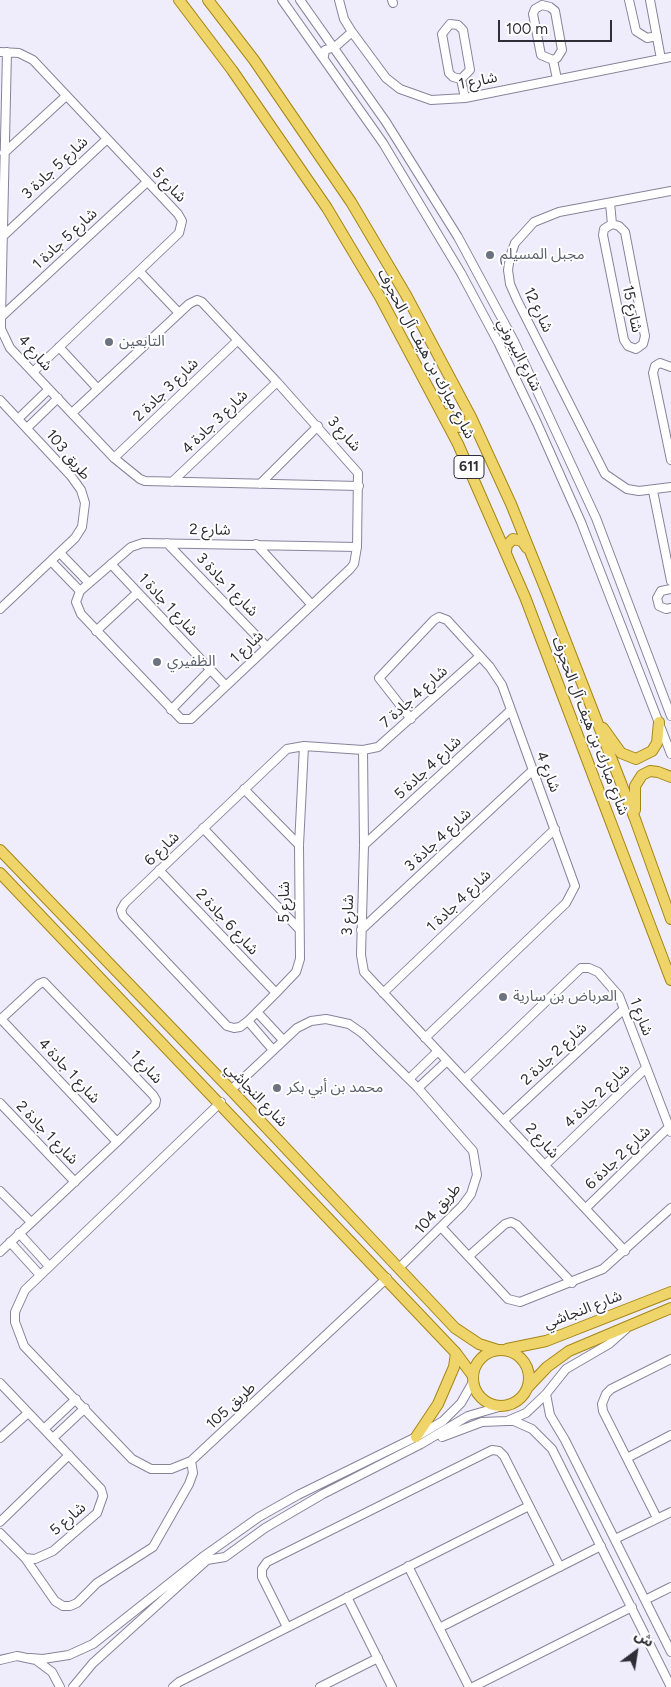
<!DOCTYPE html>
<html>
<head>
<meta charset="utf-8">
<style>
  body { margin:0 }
  #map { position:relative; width:671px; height:1687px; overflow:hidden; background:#efedfc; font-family:Figtree,"Noto Sans Arabic",sans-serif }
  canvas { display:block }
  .north { position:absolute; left:611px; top:1627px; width:50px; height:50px; -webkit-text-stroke:4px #fff; paint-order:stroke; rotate:31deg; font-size:14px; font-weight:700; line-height:20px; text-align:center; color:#2f2e37 }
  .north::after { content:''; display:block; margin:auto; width:18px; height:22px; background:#2f2e37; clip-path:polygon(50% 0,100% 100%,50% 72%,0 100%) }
  .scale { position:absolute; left:498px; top:20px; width:114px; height:22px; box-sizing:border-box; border:2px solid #2f2e37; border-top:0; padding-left:6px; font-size:15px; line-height:18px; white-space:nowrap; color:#2f2e37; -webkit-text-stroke:4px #fff; paint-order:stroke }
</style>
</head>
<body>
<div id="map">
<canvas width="671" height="1687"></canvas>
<div class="north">ش</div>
<div class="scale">100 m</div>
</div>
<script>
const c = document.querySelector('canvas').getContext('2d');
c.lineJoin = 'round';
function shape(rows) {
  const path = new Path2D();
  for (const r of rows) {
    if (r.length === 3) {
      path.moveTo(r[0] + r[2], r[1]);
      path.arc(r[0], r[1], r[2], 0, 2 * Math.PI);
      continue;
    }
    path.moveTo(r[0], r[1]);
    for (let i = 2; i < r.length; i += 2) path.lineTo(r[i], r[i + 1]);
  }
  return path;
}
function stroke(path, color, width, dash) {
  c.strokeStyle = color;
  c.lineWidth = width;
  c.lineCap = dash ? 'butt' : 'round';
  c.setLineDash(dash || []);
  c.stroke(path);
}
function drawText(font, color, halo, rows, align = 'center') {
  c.font = font + ' Figtree,"Noto Sans Arabic",sans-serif';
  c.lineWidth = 4;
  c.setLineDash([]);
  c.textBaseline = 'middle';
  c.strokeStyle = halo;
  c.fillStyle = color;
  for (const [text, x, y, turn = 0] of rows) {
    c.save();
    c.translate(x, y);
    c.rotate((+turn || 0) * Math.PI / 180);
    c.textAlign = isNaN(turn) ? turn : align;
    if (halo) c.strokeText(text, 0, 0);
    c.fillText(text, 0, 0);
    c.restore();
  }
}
const minor = shape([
  [282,0,383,143,461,273,499,344,537,423,581,522,671,754],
  [300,0,386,122,458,237,514,341,596,518,671,716],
  [339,0,344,19,352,32,386,78,400,89,431,100,465,98,671,57],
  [392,0,393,3],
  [629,0,636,31,647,38,657,36],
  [650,0,661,59],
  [542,5,550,7,555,11,562,50,557,58,553,60,541,55,533,14,535,9,542,5],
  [450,24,458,25,463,30,470,70,461,79,453,77,449,73,442,34,450,24],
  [0,52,19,53,33,60,178,214,182,221,179,233,33,372],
  [7,52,1,317,1,329,10,348,114,458,140,479,145,481,359,486],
  [324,56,325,50,335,47,352,32],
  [553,60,557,79],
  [461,79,465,98],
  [4,153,66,96],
  [671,191,559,212,534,222,515,243,510,257,508,270,510,284,517,300,605,474,627,489,639,491,671,487],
  [610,203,612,224],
  [612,224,619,226,625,232,645,336,643,344,636,349,628,346,624,340,603,235,604,229,612,224],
  [1,238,106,140],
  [139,271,179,313],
  [1,317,147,182],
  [59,347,98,389],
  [671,367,660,363,655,366,653,373,671,460],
  [0,400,71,476,81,490,85,503,82,527,75,538,0,609],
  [72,413,189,304,197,300,202,302,277,382,358,473,357,547,354,564,350,569,191,719,181,719,81,614,76,602,80,591,131,547,143,543,357,547],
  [18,419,49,389],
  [27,428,58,398],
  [114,458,237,341],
  [172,482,277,382],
  [260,484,318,426],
  [653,491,671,581],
  [167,543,267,647],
  [256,544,312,605],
  [60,553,89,583],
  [51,561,80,591],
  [111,564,226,686],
  [671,589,661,591,657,598,659,606,666,609,671,608],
  [96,631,137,593],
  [171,710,210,670],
  [411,719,379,678,434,620,439,617,447,620,490,667,502,685,575,886,566,903,425,1038],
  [304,746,299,845,300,959,296,972,276,993,248,1021,240,1027,234,1028,227,1026,123,916,121,910,125,903,287,749,304,746,363,750,378,747,480,656],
  [363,750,364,845,361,955,364,972,625,1251],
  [244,789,299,845],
  [203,828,299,929],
  [364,845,510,711],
  [159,870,276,993],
  [361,930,533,770],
  [383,993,555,829],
  [257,1012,283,1040],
  [1,1019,117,1142],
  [0,1020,39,984,44,982,153,1095,156,1100,155,1105,117,1142,0,1252],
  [248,1021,273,1050],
  [409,1079,438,1051],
  [465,1079,581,968,589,968,598,972,619,996,671,1132],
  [418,1088,447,1061],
  [231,1090,297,1028,311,1021,326,1019,349,1024,362,1033,418,1088,473,1151,477,1175,471,1194,462,1206,399,1268],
  [221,1102,25,1290,15,1312,15,1322,24,1346,132,1459,151,1469,171,1469,191,1461,387,1278],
  [0,1103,75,1182],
  [504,1120,624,1009],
  [545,1165,646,1068],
  [0,1191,31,1222],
  [586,1208,669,1127],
  [442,1228,508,1299,520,1302,603,1269,671,1208],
  [19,1233,49,1266],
  [10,1242,40,1275],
  [469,1256,505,1224,511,1222,517,1225,572,1283],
  [0,1383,101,1489,103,1496,97,1513,53,1551,35,1559,25,1558,0,1533],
  [546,1394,550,1415,565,1440,671,1652],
  [507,1421,514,1421,532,1429,552,1449,671,1687],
  [44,1429,76,1399],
  [442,1437,482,1422,507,1421,526,1413,546,1394,566,1369,609,1344,626,1329],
  [0,1438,28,1413],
  [53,1438,85,1408],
  [627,1458,671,1435],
  [657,1518,603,1411,602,1404,606,1394,611,1389,671,1359],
  [0,1522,69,1455],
  [615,1539,671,1512],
  [25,1558,55,1601,63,1606,70,1606,77,1603,97,1583,153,1547,189,1484,193,1473,191,1461],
  [408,1566,469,1687],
  [347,1597,392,1687],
  [645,1600,671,1587],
  [287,1627,262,1577,262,1569,267,1562,492,1450,499,1451,504,1456,560,1567],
  [439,1628,601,1546],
  [30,1658,43,1659,69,1655,93,1644,204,1556,259,1517,298,1495,416,1437,443,1421,461,1403,473,1382],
  [0,1660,17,1656,36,1660,52,1672,60,1687],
  [73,1687,93,1663,207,1560,225,1557,265,1528,323,1494,421,1444,468,1416,499,1407],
  [173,1687,179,1682,529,1506],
  [320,1687,378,1658],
  [473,1687,632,1607]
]);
const major = shape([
  [179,0,232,70,327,208,380,297,458,444,525,597,671,980],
  [208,0,254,60,351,202,406,295,471,417,511,504,547,593,635,819,671,919],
  [448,414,459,427,468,425,471,417],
  [506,551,507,545,513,539,522,541,527,548],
  [603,728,621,753,636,759,652,751,657,743,659,722],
  [635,810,635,786,642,775,650,771,658,772,671,777],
  [0,850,231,1090,455,1328,479,1344,498,1350],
  [0,873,456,1353,473,1376],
  [507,1349,546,1341,671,1292],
  [501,1378,28],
  [529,1386,547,1367,569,1351,671,1308],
  [416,1437,438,1404,454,1367,456,1353]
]);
stroke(minor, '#87849a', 10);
stroke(major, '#a58716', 12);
stroke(minor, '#fff', 8);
stroke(major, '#efd469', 10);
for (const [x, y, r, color] of [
  [490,255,5,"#6b7280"],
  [109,342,5,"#6b7280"],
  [157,662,5,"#6b7280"],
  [503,997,5,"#6b7280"],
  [277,1088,5,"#6b7280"]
]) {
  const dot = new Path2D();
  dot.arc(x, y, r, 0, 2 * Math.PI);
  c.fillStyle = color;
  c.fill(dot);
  stroke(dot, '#fff', 2);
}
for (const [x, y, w] of [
  [469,467,30]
]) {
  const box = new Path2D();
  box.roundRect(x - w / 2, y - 11.5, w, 23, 4);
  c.fillStyle = '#fff';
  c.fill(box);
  stroke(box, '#2f2e37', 1);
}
drawText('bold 14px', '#2f2e37', null, [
  ["611",469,467]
]);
drawText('15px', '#2f2e37', '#fff', [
  ["شارع 1",478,81,-11],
  ["شارع 5 جادة 3",55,168,-43],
  ["شارع 5",169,185,46],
  ["شارع 5 جادة 1",65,239,-43],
  ["شارع 15",632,309,78],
  ["شارع 12",538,310,64],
  ["شارع 4",35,353,48],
  ["شارع مبارك بن هيف آل الحجرف",426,354,62],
  ["شارع البيروني",519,355,63],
  ["شارع 3 جادة 2",166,390,-44],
  ["شارع 3 جادة 4",215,422,-44],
  ["شارع 3",344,434,48],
  ["طريق 103",68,455,50],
  ["شارع 2",210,530,1],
  ["شارع 1 جادة 3",227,585,46],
  ["شارع 1 جادة 1",168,605,47],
  ["شارع 1",247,647,-44],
  ["شارع 4 جادة 7",414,697,-42],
  ["شارع مبارك بن هيف آل الحجرف",590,726,69],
  ["شارع 4 جادة 5",428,768,-43],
  ["شارع 4",548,772,69],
  ["شارع 4 جادة 3",438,840,-43],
  ["شارع 6",162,849,-44],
  ["شارع 4 جادة 1",459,901,-44],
  ["شارع 5",285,902,-90],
  ["شارع 3",348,915,-88],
  ["شارع 6 جادة 2",227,922,47],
  ["شارع 1",641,1017,69],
  ["شارع 2 جادة 2",554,1054,-43],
  ["شارع 1",146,1067,47],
  ["شارع 1 جادة 4",69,1071,47],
  ["شارع النجاشي",256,1095,46],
  ["شارع 2 جادة 4",597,1096,-44],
  ["شارع 1 جادة 2",47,1133,46],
  ["شارع 2",542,1141,47],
  ["شارع 2 جادة 6",618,1158,-44],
  ["طريق 104",438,1209,-49],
  ["شارع النجاشي",583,1310,-21],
  ["طريق 105",231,1406,-43],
  ["شارع 5",68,1519,-41]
]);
drawText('15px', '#5b616d', '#fff', [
  ["مجبل المسيلم",500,255],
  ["التابعين",119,342],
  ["الظفيري",167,662],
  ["العرباض بن سارية",513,997],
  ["محمد بن أبي بكر",287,1088]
], 'left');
</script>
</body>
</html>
